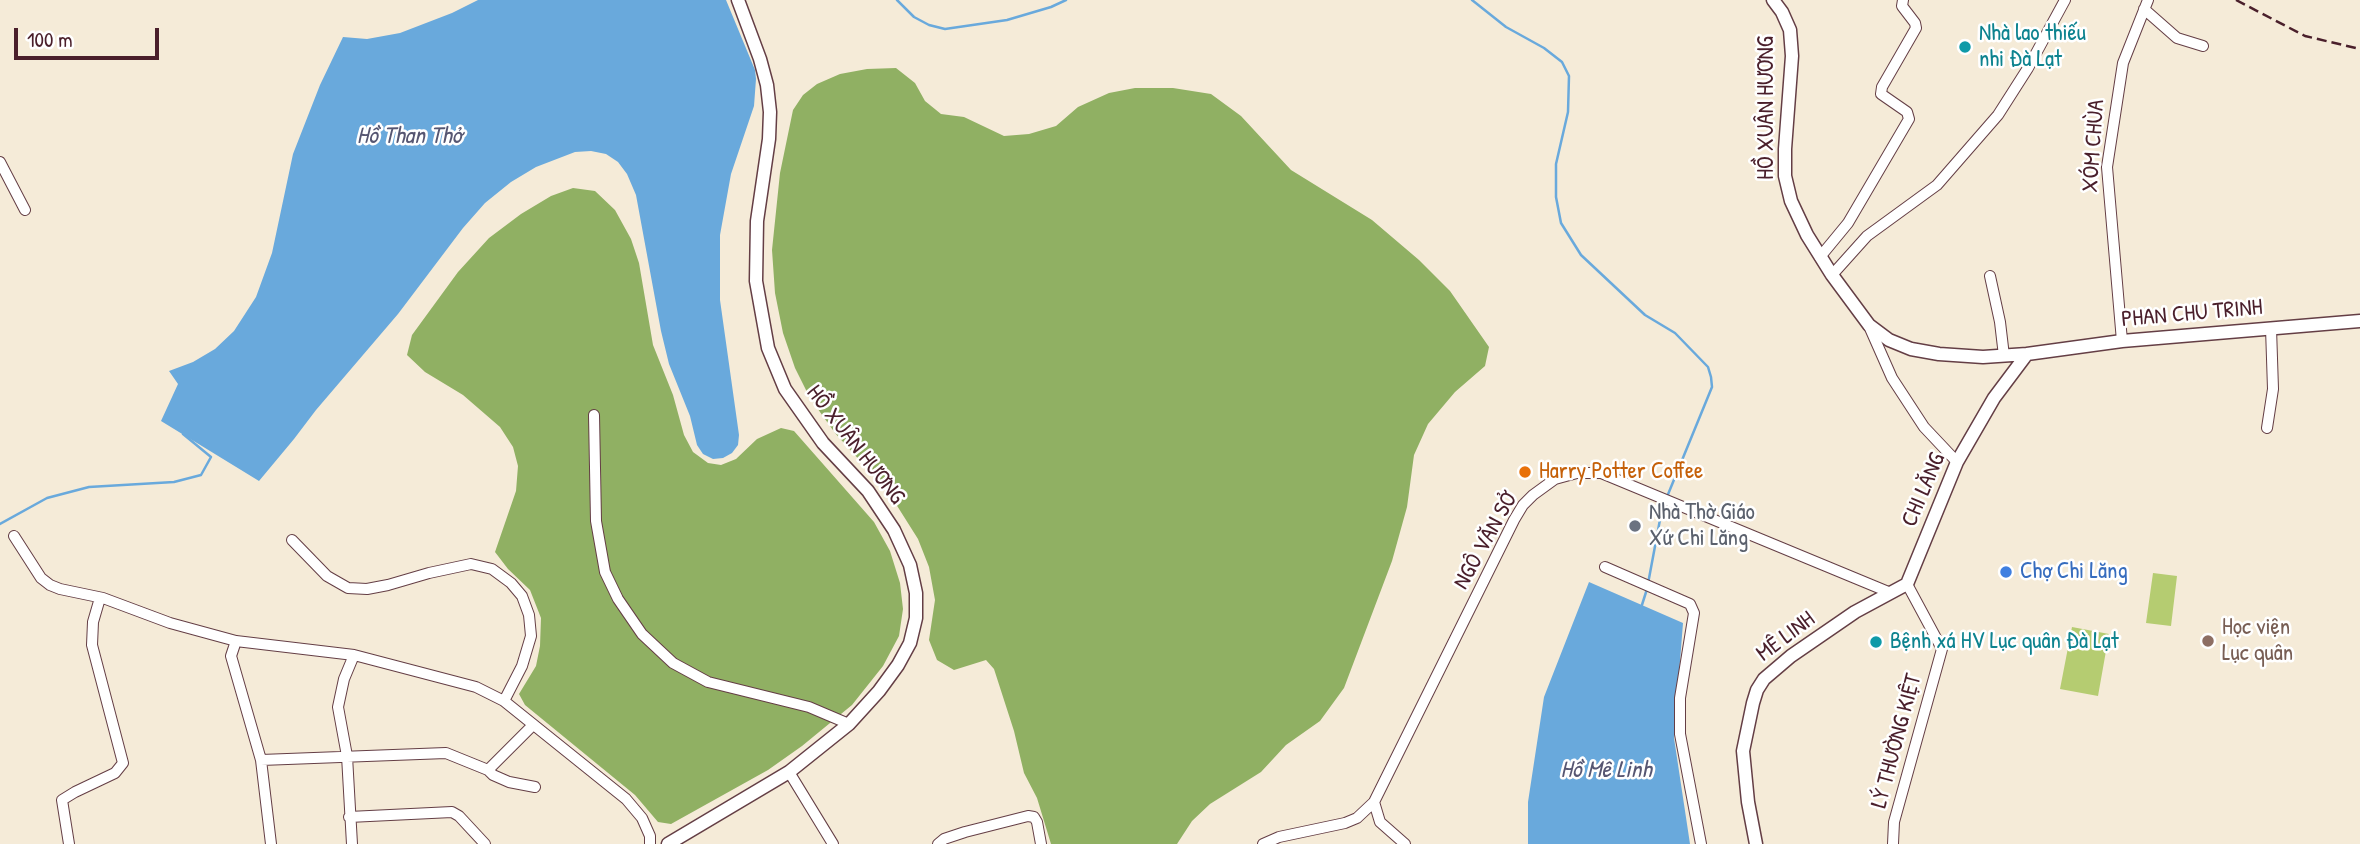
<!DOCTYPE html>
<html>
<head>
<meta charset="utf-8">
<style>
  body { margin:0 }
  #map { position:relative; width:2360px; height:844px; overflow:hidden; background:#f5ebd8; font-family:"Patrick Hand",sans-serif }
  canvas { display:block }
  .scale { position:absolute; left:14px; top:28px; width:145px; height:32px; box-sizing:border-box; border:4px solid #4a1f2b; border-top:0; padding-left:9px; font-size:21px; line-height:24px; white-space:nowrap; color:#4a1f2b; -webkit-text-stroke:5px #fff; paint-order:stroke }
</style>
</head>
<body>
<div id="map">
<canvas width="2360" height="844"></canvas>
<div class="scale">100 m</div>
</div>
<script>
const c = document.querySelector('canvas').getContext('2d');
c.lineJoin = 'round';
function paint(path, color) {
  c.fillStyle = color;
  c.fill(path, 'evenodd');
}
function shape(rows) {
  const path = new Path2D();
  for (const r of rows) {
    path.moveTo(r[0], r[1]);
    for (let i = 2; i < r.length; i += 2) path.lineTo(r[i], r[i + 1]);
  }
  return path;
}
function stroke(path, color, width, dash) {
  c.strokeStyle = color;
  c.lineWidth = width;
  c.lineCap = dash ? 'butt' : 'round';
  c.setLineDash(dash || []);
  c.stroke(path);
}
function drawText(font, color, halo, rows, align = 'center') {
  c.font = font + ' "Patrick Hand",sans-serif';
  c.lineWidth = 5;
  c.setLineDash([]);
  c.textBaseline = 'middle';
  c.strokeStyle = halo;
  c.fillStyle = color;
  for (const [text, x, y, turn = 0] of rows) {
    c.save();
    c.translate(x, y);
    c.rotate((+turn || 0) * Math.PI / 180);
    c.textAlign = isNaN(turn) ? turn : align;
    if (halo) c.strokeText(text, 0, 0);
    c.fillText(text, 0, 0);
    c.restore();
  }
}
paint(shape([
  [2153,573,2177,576,2171,626,2146,623],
  [2072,627,2109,634,2098,696,2060,689]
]), '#b5cc71');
paint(shape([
  [896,68,915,83,925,101,941,114,964,117,1004,136,1029,134,1056,126,1078,107,1109,93,1135,88,1173,88,1211,94,1241,116,1291,170,1372,220,1419,260,1450,291,1489,347,1485,366,1455,392,1428,424,1414,455,1407,507,1392,561,1344,688,1320,721,1286,745,1261,772,1210,804,1192,821,1177,844,1051,844,1037,798,1024,773,1014,731,994,669,986,660,954,670,937,660,929,640,935,600,929,567,918,539,889,493,835,433,810,398,795,368,783,333,775,293,772,250,780,173,793,110,803,95,817,84,840,74,867,69],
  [573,188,595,191,615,210,631,239,639,263,653,345,673,395,684,435,693,452,708,463,721,465,736,459,757,439,781,428,794,431,874,522,890,551,900,583,903,609,899,636,883,666,852,705,802,746,768,770,671,824,658,822,635,795,525,705,519,694,536,666,540,646,541,618,530,590,508,569,495,552,516,491,518,466,513,447,500,427,463,395,425,372,407,355,412,335,458,272,489,238,521,214,551,196]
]), '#90b063');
paint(shape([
  [478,0,726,0,755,70,756,79,754,106,731,174,720,235,720,300,739,435,738,445,732,453,723,458,713,459,703,454,697,445,690,416,669,364,661,331,636,195,627,174,618,162,606,154,591,151,575,152,536,167,511,182,485,203,463,228,398,314,316,410,294,439,259,481,161,421,178,384,169,371,193,362,215,349,234,331,256,297,272,253,293,154,320,85,343,37,367,39,400,33,452,13],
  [1589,582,1683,623,1674,738,1690,844,1528,844,1528,802,1544,697]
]), '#69a9dc');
stroke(shape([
  [897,0,914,17,929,25,945,29,1007,20,1051,7,1066,0],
  [1472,0,1506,27,1544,48,1562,62,1569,76,1568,112,1556,164,1556,197,1561,223,1581,255,1645,315,1675,333,1708,367,1711,377,1712,387,1662,509,1647,589,1641,608],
  [0,524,47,498,89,487,174,482,201,475,211,457,183,434]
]), '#69a9dc', 2.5);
const street = shape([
  [2144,9,2177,38,2203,46],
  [0,162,25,210],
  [1820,257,1848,223,1909,119,1907,112,1881,94,1882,87,1916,28,1915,23,1902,6,1903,0],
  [1832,275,1867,236,1937,185,1998,115,2028,68,2065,0],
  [1990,276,2000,322,2004,356],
  [1869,326,1892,378,1924,427,1957,462],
  [2122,341,2107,167,2123,63,2148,0],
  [594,415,596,521,605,572,618,599,642,634,673,663,708,682,809,707,849,724],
  [2267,428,2273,389,2271,328],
  [14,536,41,578,50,585,60,589,103,598,170,623,236,641,354,655,476,687,504,701,626,799,642,818,650,836,650,844],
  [292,540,327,576,348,588,367,589,388,585,429,573,471,564,492,569,511,583,522,596,529,615,531,636,522,666,504,701],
  [1605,567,1690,604,1694,613,1680,698,1680,734,1701,844],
  [236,641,231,656,261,760,271,844],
  [261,760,446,753,488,770,493,775,509,782,535,787],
  [488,770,533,725],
  [789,772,833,844],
  [1374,802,1380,822,1405,844],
  [349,817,452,812,459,816,485,844],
  [69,844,62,800,75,792,115,773,123,763,92,645,93,622,100,598],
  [352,844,347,756,338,707,344,679,354,655],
  [938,844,944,839,965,832,1028,816,1034,817,1037,822,1041,844],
  [1263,844,1279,837,1345,823,1357,818,1374,802,1514,520,1523,505,1533,495,1555,479,1577,473,1601,473,1891,593],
  [1893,844,1894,822,1942,649,1907,584]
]);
const secondary = shape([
  [1773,0,1782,12,1790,30,1792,56,1785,149,1785,176,1791,201,1807,235,1832,275,1869,325,1889,340,1911,349,1939,354,1983,357,2027,354,2122,341,2360,321],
  [668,844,789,772,849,724,879,691,898,665,910,643,916,618,916,593,910,565,894,530,868,491,823,443,785,389,768,348,756,281,757,221,769,139,770,112,767,85,760,59,738,0],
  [1756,844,1748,802,1743,751,1753,703,1757,690,1764,679,1791,656,1855,612,1907,584,1957,462,1994,398,2027,354]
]);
stroke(street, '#643e45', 12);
stroke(secondary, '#643e45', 15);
stroke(street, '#fff', 10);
stroke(secondary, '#fff', 12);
stroke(shape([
  [2236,0,2305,36,2360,49]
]), '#4a1f2b', 2.5, [10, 5]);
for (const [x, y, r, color] of [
  [1965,47,7,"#0f9aa8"],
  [1525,472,7,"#e8710a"],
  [1635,526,7,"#6b7280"],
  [2006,572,7,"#3f7fe0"],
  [2208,641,7,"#8d6e63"],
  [1876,642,7,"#0f9aa8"]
]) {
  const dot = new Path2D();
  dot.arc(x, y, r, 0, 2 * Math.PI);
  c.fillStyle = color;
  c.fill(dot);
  stroke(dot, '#fff', 2.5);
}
drawText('23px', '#0d838f', '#fff', [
  ["Nhà lao thiếu",1979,34],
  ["nhi Đà Lạt",1979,60],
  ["Bệnh xá HV Lục quân Đà Lạt",1890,642]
], 'left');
drawText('23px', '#4a1f2b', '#fff', [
  ["HỒ XUÂN HƯƠNG",1767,108,-90],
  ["XÓM CHÙA",2094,146,-86],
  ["PHAN CHU TRINH",2192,314,-5],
  ["HỒ XUÂN HƯƠNG",855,445,52],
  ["CHI LĂNG",1924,490,-67],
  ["NGÔ VĂN SỞ",1486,541,-61],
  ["MÊ LINH",1786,637,-37],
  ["LÝ THƯỜNG KIỆT",1897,741,-75]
]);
drawText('23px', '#c56008', '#fff', [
  ["Harry Potter Coffee",1539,472]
], 'left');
drawText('23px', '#5b616d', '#fff', [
  ["Nhà Thờ Giáo",1649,513],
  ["Xứ Chi Lăng",1649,539]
], 'left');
drawText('23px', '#366cbe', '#fff', [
  ["Chợ Chi Lăng",2020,572]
], 'left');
drawText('23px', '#785e54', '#fff', [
  ["Học viện",2222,628],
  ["Lục quân",2222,654]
], 'left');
drawText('italic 24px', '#565672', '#fff', [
  ["Hồ Than Thở",409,137],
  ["Hồ Mê Linh",1606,771]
]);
</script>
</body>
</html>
